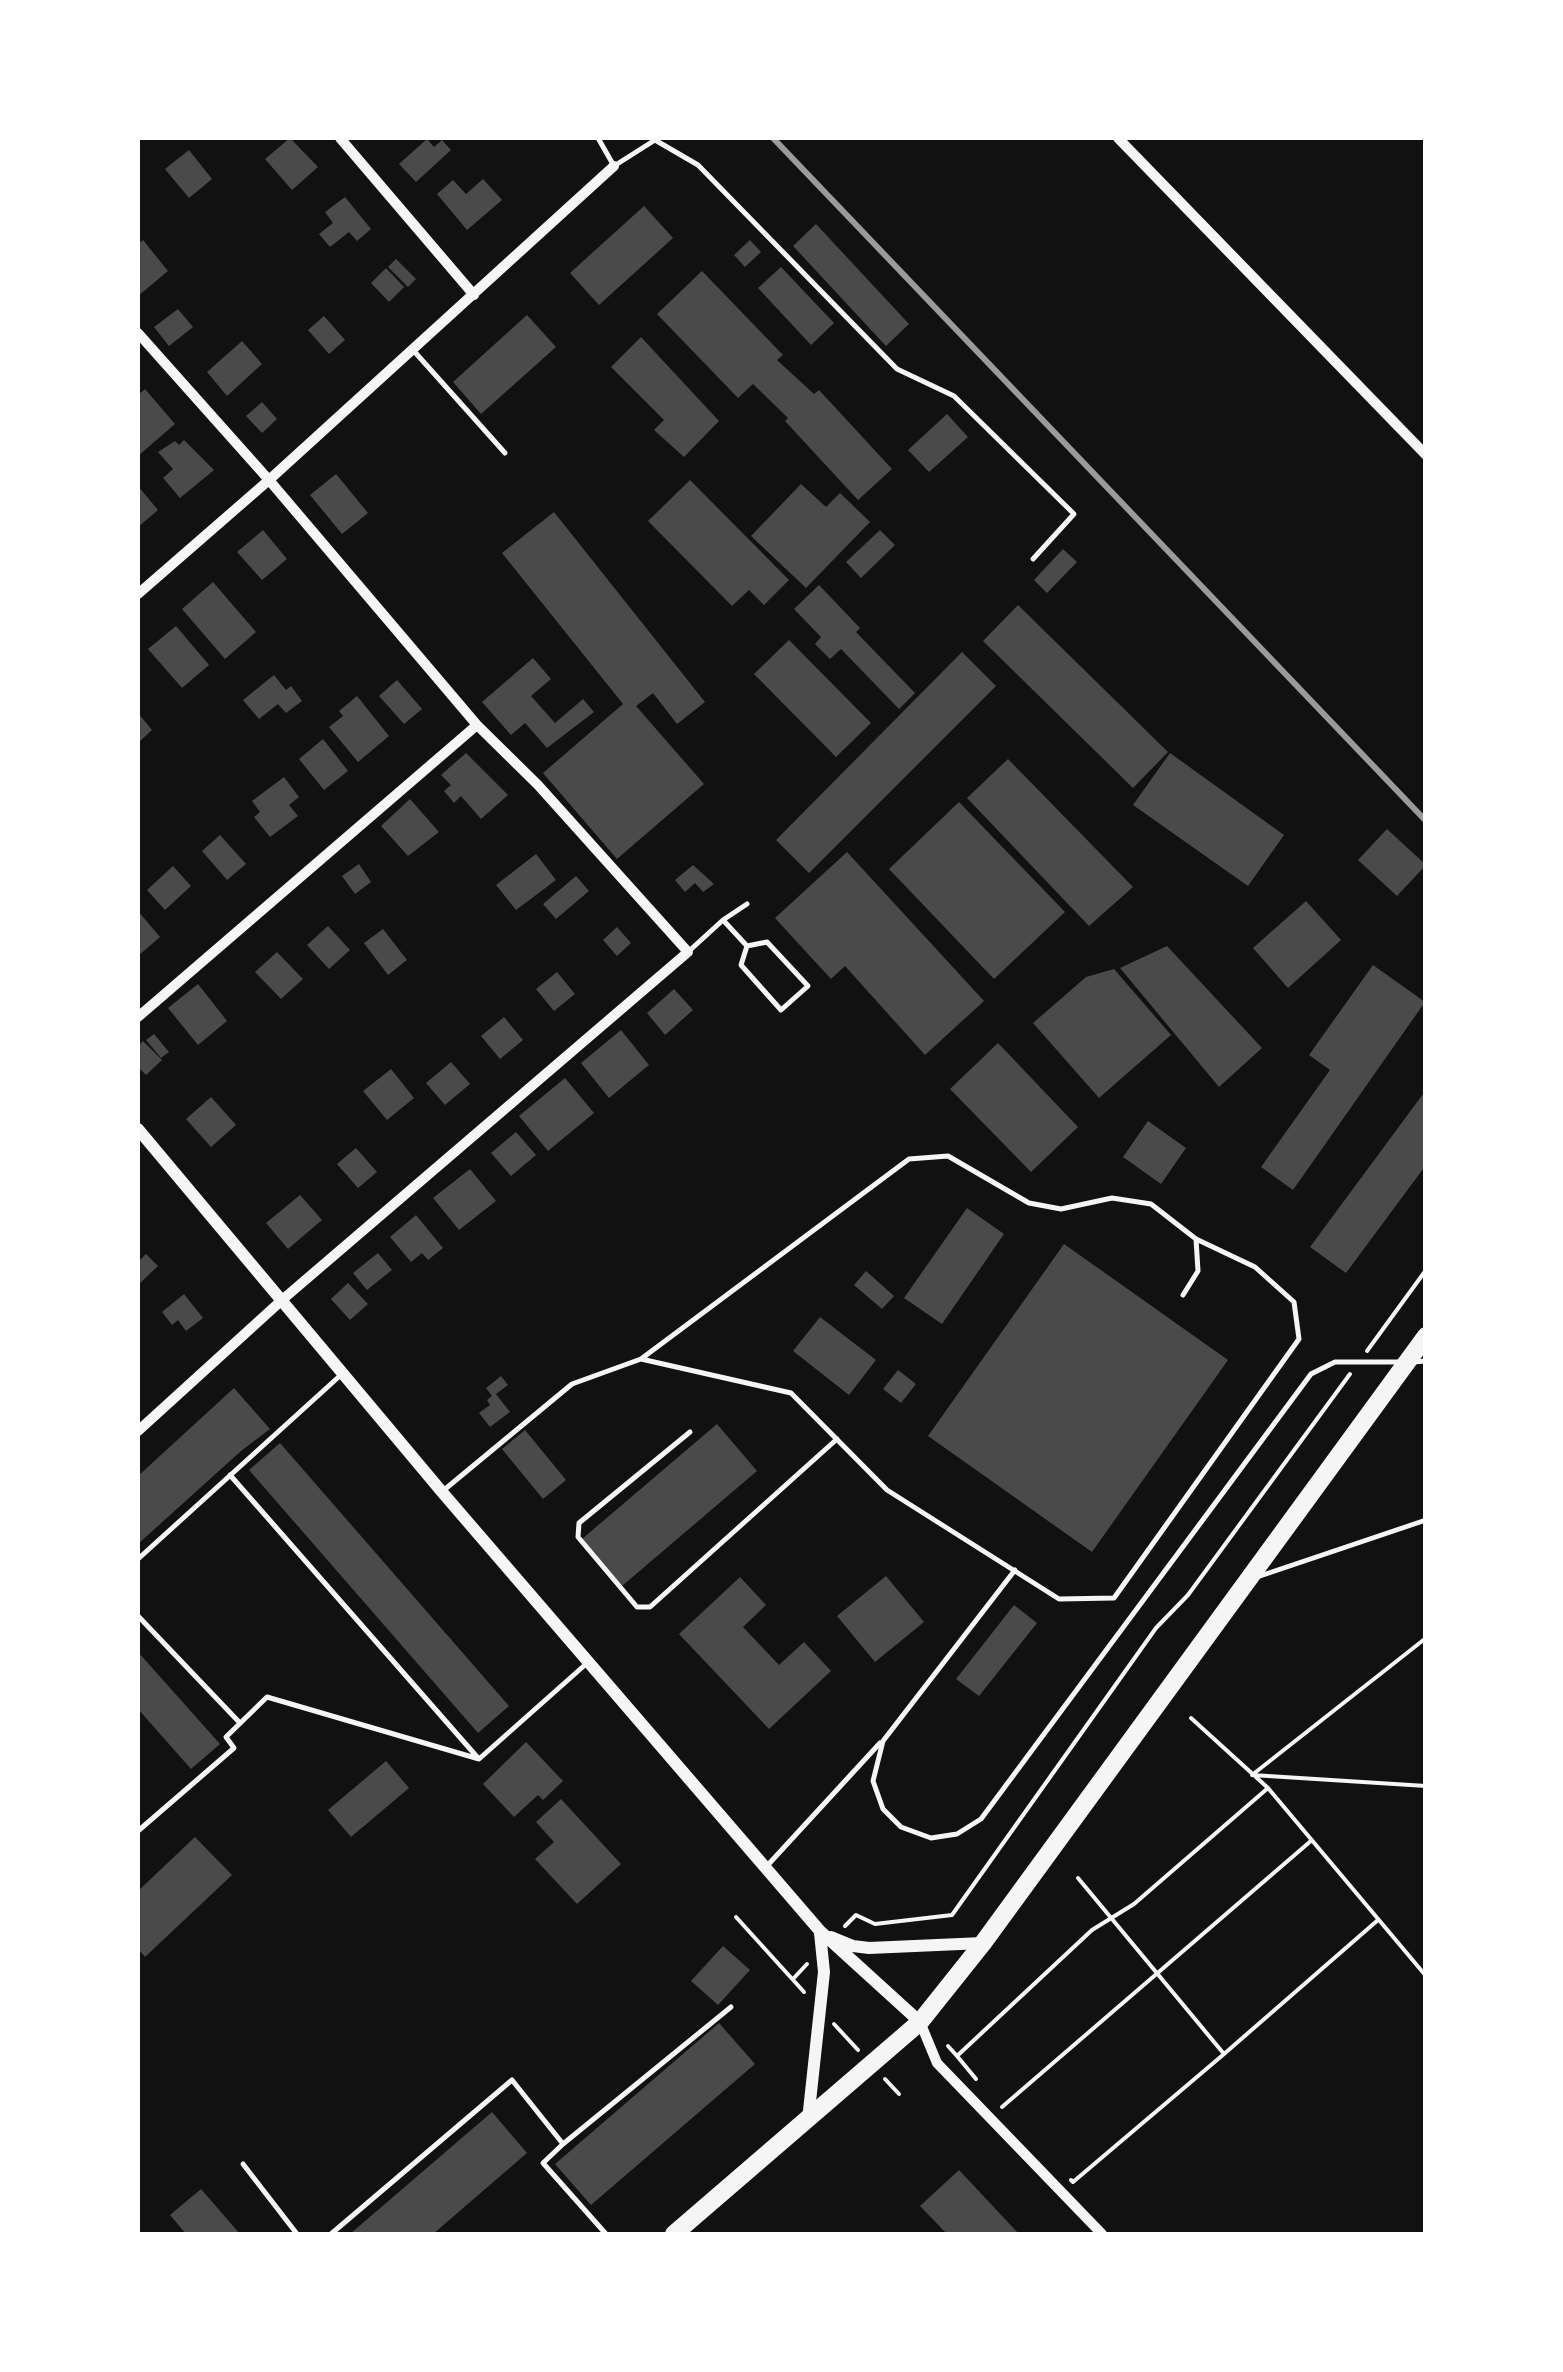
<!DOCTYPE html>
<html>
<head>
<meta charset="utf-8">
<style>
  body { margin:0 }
  #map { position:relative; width:1563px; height:2372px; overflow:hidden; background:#111; font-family:Ubuntu,sans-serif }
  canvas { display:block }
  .frame { position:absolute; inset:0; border:140px solid #fff; pointer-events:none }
</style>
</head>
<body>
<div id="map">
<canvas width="1563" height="2372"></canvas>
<div class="frame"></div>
</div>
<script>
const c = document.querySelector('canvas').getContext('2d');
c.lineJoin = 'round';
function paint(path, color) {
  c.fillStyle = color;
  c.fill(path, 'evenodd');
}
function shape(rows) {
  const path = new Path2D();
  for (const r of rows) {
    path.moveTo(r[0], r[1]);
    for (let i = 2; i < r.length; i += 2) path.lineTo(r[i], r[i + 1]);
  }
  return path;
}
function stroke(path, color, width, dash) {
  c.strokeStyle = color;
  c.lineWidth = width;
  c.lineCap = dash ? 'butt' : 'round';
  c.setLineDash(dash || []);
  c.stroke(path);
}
paint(shape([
  [290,138,318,167,292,190,265,159],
  [427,139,434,147,442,140,451,150,416,182,399,164],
  [189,150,212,179,189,198,165,169],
  [483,179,502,200,467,230,437,194,453,180,466,194],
  [345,197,371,229,357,241,349,232,330,247,319,234,333,223,325,212],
  [644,206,673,238,599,305,570,273],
  [816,224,909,324,886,346,793,246],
  [143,240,168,271,138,296,138,244],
  [750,240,761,252,745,267,734,255],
  [396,259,416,279,408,287,388,267],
  [781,267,834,323,811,345,758,288],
  [386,268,404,287,389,302,371,283],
  [702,271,783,355,777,360,814,394,819,390,892,469,858,500,785,421,788,418,753,384,738,398,657,314],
  [178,309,193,327,169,346,154,327],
  [527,315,556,347,481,414,453,382],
  [324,316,345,340,329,354,308,330],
  [641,337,719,421,684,457,654,430,664,420,611,367],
  [242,341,262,364,227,396,207,372],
  [145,389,175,424,138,456,138,395],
  [262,402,277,419,262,433,246,416],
  [947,414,968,437,929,472,908,450],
  [184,440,214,470,180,498,163,478,173,469,158,452,175,441,179,445],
  [336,474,368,513,342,534,310,495],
  [690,480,789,580,764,605,749,590,732,606,648,521],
  [801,484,826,507,840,493,870,522,806,588,751,536],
  [138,486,158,510,138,527],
  [554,512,705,702,677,724,653,693,636,706,704,784,617,859,543,773,623,704,502,553],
  [263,530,287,559,262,580,237,552],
  [880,530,895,545,861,578,846,562],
  [1063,549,1077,562,1047,593,1034,580],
  [213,582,256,632,225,659,182,609],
  [819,585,860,628,856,632,915,693,899,709,841,649,830,659,815,644,821,637,794,609],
  [1018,605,1168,752,1133,788,983,641],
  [176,626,209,665,182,688,148,649],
  [789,640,871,723,836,757,754,674],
  [962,652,996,686,809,873,776,840],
  [533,658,551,679,531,696,555,723,583,699,594,712,547,748,525,723,511,735,482,702],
  [274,675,286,690,291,686,302,701,286,713,278,704,259,719,243,700],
  [397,680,422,709,404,724,379,696],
  [357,696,389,736,358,762,329,727,343,716,339,711],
  [138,713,152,730,138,743],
  [323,739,348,771,324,790,299,759],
  [466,753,508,795,481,819,461,796,454,803,444,791,451,785,441,775],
  [1170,753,1284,835,1248,886,1133,805],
  [1008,759,1133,887,1089,926,967,798],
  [284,777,299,797,289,805,298,816,270,837,254,817,260,812,252,801],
  [410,799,439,832,408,856,381,826],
  [959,802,1065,912,994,979,889,869],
  [1387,829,1426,865,1397,896,1358,860],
  [220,835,246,864,227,880,202,851],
  [847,852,984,1001,925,1055,845,966,831,979,775,918],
  [536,854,556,880,516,910,496,885],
  [359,864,371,882,355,894,342,876],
  [693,865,714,884,703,892,695,883,685,892,675,880],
  [173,866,191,886,165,910,147,890],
  [576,876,589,891,556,919,543,904],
  [1306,901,1341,940,1288,988,1253,948],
  [138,911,160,937,138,956],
  [328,926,350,950,329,969,307,945],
  [617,927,631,943,617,956,603,940],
  [383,929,407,960,388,975,364,943],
  [1167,946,1262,1048,1219,1087,1120,968],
  [277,952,303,979,281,999,255,972],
  [1373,965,1425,1002,1293,1190,1261,1167,1330,1070,1309,1055],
  [1114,969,1171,1035,1099,1098,1033,1023,1086,977],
  [557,972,575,994,554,1011,536,989],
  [198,984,227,1021,198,1045,168,1008],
  [674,989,693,1010,665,1035,647,1013],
  [504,1017,523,1040,500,1059,481,1036],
  [621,1030,649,1065,609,1098,581,1063],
  [154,1034,169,1052,161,1058,146,1040],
  [143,1041,162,1060,146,1075,138,1067,138,1046],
  [998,1043,1078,1127,1031,1172,950,1089],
  [451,1062,470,1084,445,1105,426,1083],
  [391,1069,414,1098,387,1120,363,1091],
  [565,1078,594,1113,548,1151,519,1116],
  [1426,1090,1426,1165,1346,1273,1310,1247],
  [211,1097,236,1125,211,1147,186,1119],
  [1148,1121,1186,1148,1161,1184,1123,1157],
  [516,1132,536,1155,511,1176,491,1153],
  [356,1148,377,1172,358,1188,337,1164],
  [470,1169,496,1201,459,1230,433,1198],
  [300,1195,322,1220,288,1249,266,1223],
  [967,1208,1004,1234,942,1324,904,1298],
  [416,1215,443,1248,428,1260,422,1253,411,1262,390,1237],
  [1064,1244,1228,1360,1092,1552,928,1436],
  [378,1253,392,1270,367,1290,353,1273],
  [146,1254,158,1266,138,1285,138,1262],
  [866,1271,894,1296,882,1309,854,1285],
  [348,1283,368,1304,350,1320,331,1299],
  [184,1294,203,1318,186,1331,178,1320,172,1325,162,1312],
  [820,1317,876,1360,849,1395,793,1351],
  [898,1370,916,1384,901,1403,883,1389],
  [501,1376,508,1385,496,1394,510,1412,490,1427,479,1413,490,1405,487,1400,492,1396,486,1388],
  [234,1388,270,1429,241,1451,138,1544,138,1476],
  [717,1424,757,1471,622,1586,582,1539],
  [525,1430,566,1480,543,1499,502,1449],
  [280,1443,509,1706,478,1733,249,1470],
  [886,1576,924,1622,875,1662,837,1616],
  [740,1577,766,1605,743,1627,779,1665,804,1642,831,1671,769,1729,679,1634],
  [1014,1605,1037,1623,979,1696,956,1679],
  [138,1652,220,1744,191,1769,138,1709],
  [526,1742,563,1781,543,1800,538,1795,514,1817,483,1784],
  [386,1761,409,1788,351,1837,328,1810],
  [561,1799,621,1864,577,1904,535,1859,554,1842,536,1822],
  [195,1837,232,1875,145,1957,138,1949,138,1891],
  [723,1946,750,1970,718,2005,691,1981],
  [719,2023,755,2064,591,2205,555,2164],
  [492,2112,527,2153,433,2234,350,2234],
  [959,2170,1019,2234,947,2234,920,2206],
  [201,2189,240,2234,186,2234,170,2215]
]), '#4a4a4a');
stroke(shape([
  [1367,1351,1426,1270],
  [1252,1775,1426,1638],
  [1252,1775,1426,1786],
  [1268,1788,1426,1976],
  [1078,1878,1224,2054],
  [736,1917,804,1992],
  [845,1926,856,1915,875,1924,952,1915,1156,1628,1188,1595,1350,1374],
  [793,1979,807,1964],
  [834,2024,858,2050],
  [948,2046,957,2056,1092,1930,1134,1904,1268,1788,1191,1718],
  [957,2056,976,2079],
  [885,2079,899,2094],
  [1002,2107,1312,1840],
  [1071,2180,1073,2182,1224,2054,1378,1920]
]), '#f5f5f5', 4);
stroke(shape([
  [598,138,614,166,655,140,698,165,897,369,954,396,1074,514,1033,559],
  [413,350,505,453],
  [723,920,747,946,741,965,781,1010,808,986,767,942,747,946],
  [688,952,723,920,747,904],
  [641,1359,791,1393,887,1490,1059,1599,1114,1598,1299,1339,1294,1302,1255,1267,1196,1239],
  [1413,1362,1426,1361],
  [690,1432,579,1523,578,1537,637,1607,650,1607,837,1439],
  [230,1475,478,1758],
  [444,1490,572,1384,641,1359,909,1159,948,1156,1029,1203,1061,1209,1112,1198,1151,1204,1196,1239,1198,1271,1183,1295],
  [138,1559,343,1373],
  [1015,1570,883,1741,873,1781,883,1809,901,1827,931,1838,957,1834,981,1819,1311,1374,1335,1362,1402,1362],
  [1257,1577,1426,1520],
  [138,1616,240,1723],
  [138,1831,234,1748,226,1737,267,1697,479,1759,586,1664],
  [766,1867,880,1743],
  [563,2144,543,2163,606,2234],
  [243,2164,297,2234],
  [331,2234,512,2080,563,2144,731,2007]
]), '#f5f5f5', 5);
stroke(shape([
  [340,138,474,295],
  [1118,138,1426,455],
  [138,333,269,480,477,725,538,785,688,952,282,1300,138,1431],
  [138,594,269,480,614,166],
  [138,1017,477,725],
  [920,2022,937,2063,1102,2234]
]), '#f5f5f5', 10);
stroke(shape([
  [138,1129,442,1492,820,1931,920,2022],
  [831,1937,853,1946,869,1948,983,1943],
  [808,2120,824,1972,820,1933]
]), '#f5f5f5', 12);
stroke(shape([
  [674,2234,920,2022,983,1943,1426,1336]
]), '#f5f5f5', 18);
stroke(shape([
  [773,138,1426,821]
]), '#9a9a9a', 6);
</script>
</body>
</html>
